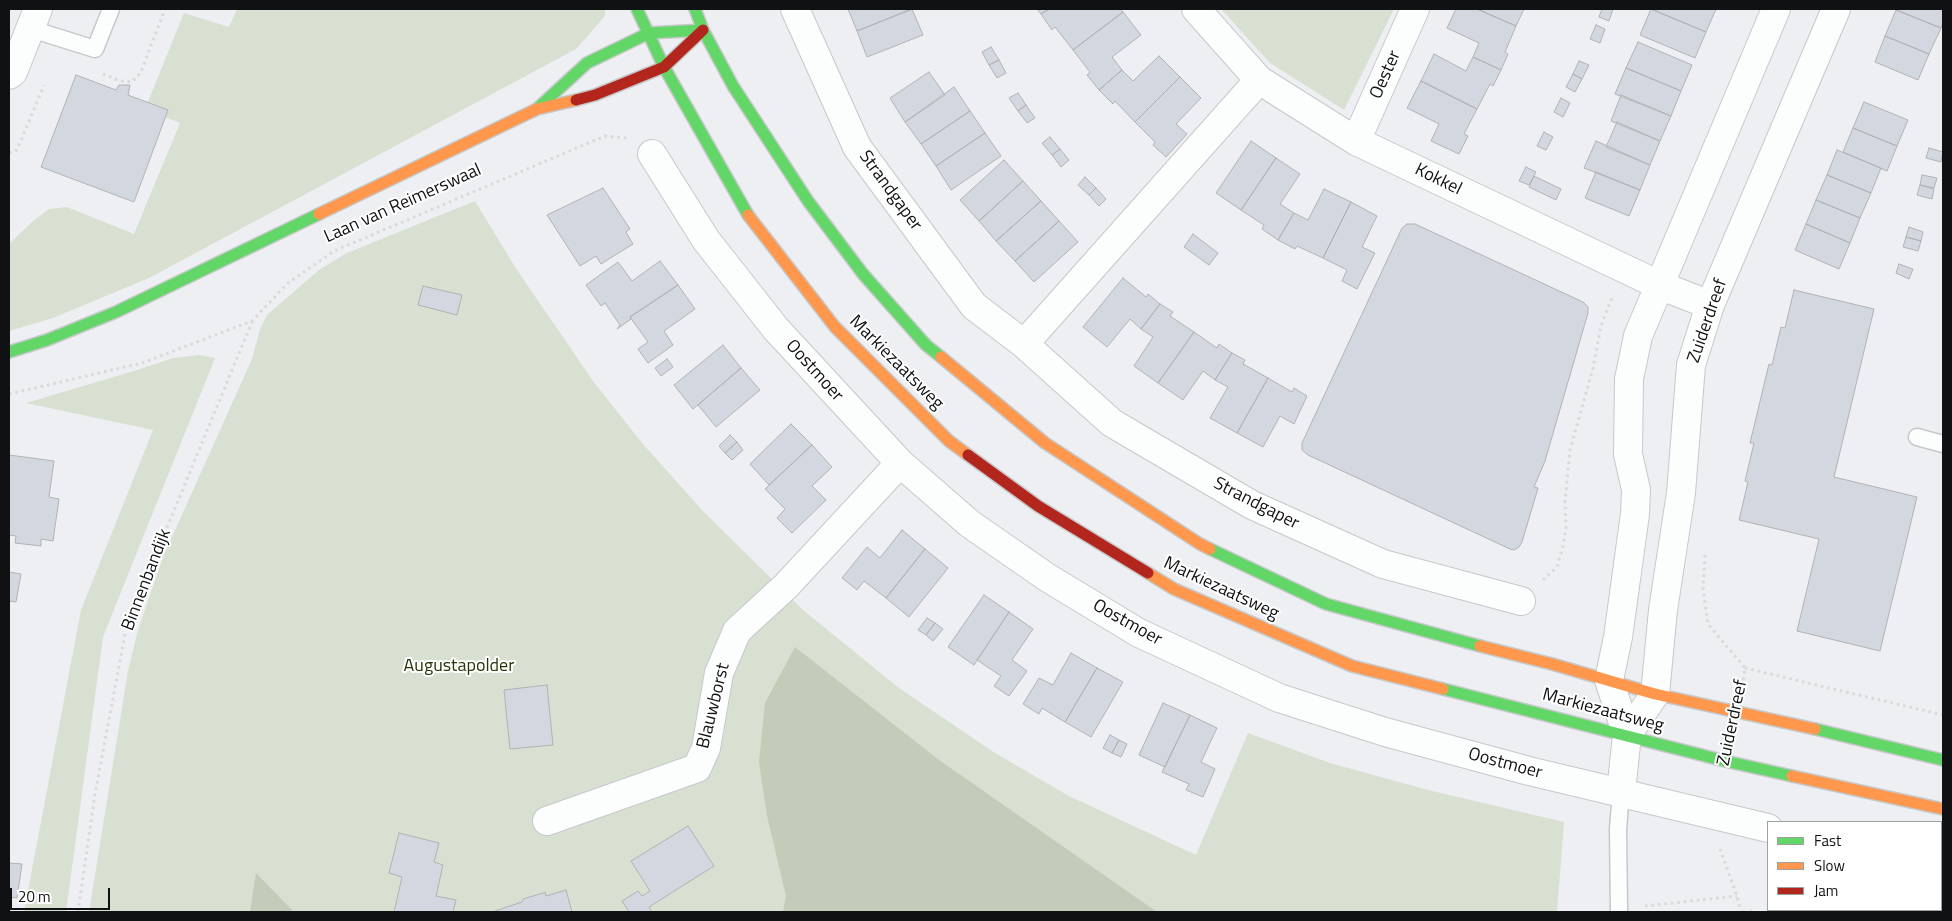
<!DOCTYPE html>
<html>
<head>
<meta charset="utf-8">
<style>
  body { margin:0 }
  #map { position:relative; width:1952px; height:921px; overflow:hidden; background:#edeff2; font-family:"Titillium Web",sans-serif }
  canvas { display:block }
  .frame { position:absolute; inset:0; border:10px solid #101112; pointer-events:none }
  .legend { position:absolute; left:1767px; top:821px; width:175px; height:90px; box-sizing:border-box; background:#fff; border:1px solid #9fa0a0; margin:0; padding:6px 9px; list-style:none; font-size:15px; color:#101112 }
  .legend li { display:flex; align-items:center; gap:10px; height:25px }
  .legend b { width:25px; border:1px solid #9fa0a0 }
  .scale { position:absolute; left:10px; top:888px; width:100px; height:22px; box-sizing:border-box; border:2px solid #101112; border-top:0; padding-left:6px; font-size:15px; line-height:18px; white-space:nowrap; color:#101112; -webkit-text-stroke:4px #fff; paint-order:stroke }
</style>
</head>
<body>
<div id="map">
<canvas width="1952" height="921"></canvas>
<div class="frame"></div>
<ul class="legend">
<li><b style="height:6px;background:#63d668"></b>Fast</li>
<li><b style="height:6px;background:#ff974d"></b>Slow</li>
<li><b style="height:6px;background:#b3261e"></b>Jam</li>
</ul>
<div class="scale">20 m</div>
</div>
<script>
const c = document.querySelector('canvas').getContext('2d');
c.lineJoin = 'round';
function paint(path, color) {
  c.fillStyle = color;
  c.fill(path, 'evenodd');
}
function shape(rows) {
  const path = new Path2D();
  for (const r of rows) {
    path.moveTo(r[0], r[1]);
    for (let i = 2; i < r.length; i += 2) path.lineTo(r[i], r[i + 1]);
  }
  return path;
}
function stroke(path, color, width, dash) {
  c.strokeStyle = color;
  c.lineWidth = width;
  c.lineCap = dash ? 'butt' : 'round';
  c.setLineDash(dash || []);
  c.stroke(path);
}
function drawText(font, color, halo, rows, align = 'center') {
  c.font = font + ' "Titillium Web",sans-serif';
  c.lineWidth = 4;
  c.setLineDash([]);
  c.textBaseline = 'middle';
  c.strokeStyle = halo;
  c.fillStyle = color;
  for (const [text, x, y, turn = 0] of rows) {
    c.save();
    c.translate(x, y);
    c.rotate((+turn || 0) * Math.PI / 180);
    c.textAlign = isNaN(turn) ? turn : align;
    if (halo) c.strokeText(text, 0, 0);
    c.fillText(text, 0, 0);
    c.restore();
  }
}
paint(shape([
  [237,9,605,9,605,16,576,49,149,278,53,318,9,331,9,244,32,222,49,209,67,207,134,234,180,123,145,109,184,13,229,27],
  [1221,9,1394,9,1344,110,1270,63],
  [475,201,515,267,593,381,642,443,702,510,803,610,899,688,995,753,1069,796,1196,855,1248,733,1330,763,1428,790,1564,822,1557,912,89,912,128,671,138,630,163,557,252,359,260,329,267,315,319,270,347,253],
  [200,355,215,358,103,637,66,912,24,912,81,610,153,430,26,403,137,370,173,358]
]), '#d8e0d2');
paint(shape([
  [795,647,939,760,1157,912,783,912,786,896,767,816,759,762,765,703],
  [256,873,294,912,250,912]
]), '#c2ccb8');
const building = shape([
  [848,9,912,9,857,31,848,9],
  [912,9,923,35,867,57,857,31,912,9],
  [1037,9,1049,9,1041,14,1037,9],
  [1049,9,1120,9,1123,12,1073,50,1055,27,1052,30,1041,14,1049,9],
  [1456,9,1477,9,1516,26,1505,52,1508,54,1501,70,1473,57,1479,43,1447,28,1456,9],
  [1477,9,1524,9,1516,26,1477,9],
  [1602,9,1613,9,1609,21,1599,17,1602,9],
  [1651,9,1706,32,1695,58,1640,35,1651,9],
  [1651,9,1716,9,1706,32,1651,9],
  [1897,9,1943,9,1943,22,1941,28,1896,10,1897,9],
  [1896,10,1941,28,1929,54,1885,36,1896,10],
  [1123,12,1141,35,1112,57,1122,70,1099,90,1087,75,1090,72,1073,50,1123,12],
  [1596,25,1605,29,1600,43,1590,39,1596,25],
  [1885,36,1929,54,1918,80,1875,62,1885,36],
  [1638,42,1692,65,1681,91,1626,68,1638,42],
  [991,47,999,60,989,65,982,52,991,47],
  [1434,54,1466,71,1473,57,1501,70,1493,86,1490,84,1477,109,1421,81,1434,54],
  [1159,56,1180,77,1135,122,1115,101,1113,104,1099,90,1122,70,1133,81,1159,56],
  [999,60,1006,73,997,78,989,65,999,60],
  [1579,61,1589,65,1582,79,1573,74,1579,61],
  [1626,68,1681,91,1671,116,1615,94,1626,68],
  [929,72,945,95,905,122,890,98,929,72],
  [1573,74,1582,79,1575,92,1566,87,1573,74],
  [76,75,116,90,119,85,130,85,128,95,168,110,134,202,41,167,76,75],
  [1180,77,1201,98,1176,124,1187,134,1166,157,1153,145,1155,142,1135,122,1180,77],
  [1421,81,1477,109,1464,134,1468,136,1459,154,1431,141,1439,124,1407,108,1421,81],
  [954,87,970,111,921,144,905,122,954,87],
  [1018,93,1026,105,1018,111,1009,98,1018,93],
  [1621,95,1671,116,1660,141,1611,121,1621,95],
  [1561,98,1570,103,1563,117,1554,112,1561,98],
  [1864,102,1908,120,1897,146,1853,128,1864,102],
  [1026,105,1035,118,1027,123,1018,111,1026,105],
  [970,111,985,133,936,166,921,144,970,111],
  [1617,122,1660,141,1650,165,1606,147,1617,122],
  [1853,128,1897,146,1887,171,1843,152,1853,128],
  [1544,132,1553,137,1546,150,1537,146,1544,132],
  [985,133,1001,156,951,190,936,166,985,133],
  [1050,137,1060,149,1052,155,1042,143,1050,137],
  [1251,141,1276,158,1241,210,1216,193,1251,141],
  [1596,141,1650,165,1640,190,1584,168,1596,141],
  [1929,148,1943,152,1941,162,1926,158,1929,148],
  [1060,149,1069,160,1061,167,1052,155,1060,149],
  [1837,150,1881,168,1871,193,1827,175,1837,150],
  [1276,158,1300,174,1280,204,1294,213,1278,240,1262,229,1264,225,1241,210,1276,158],
  [1004,160,1023,181,979,221,960,200,1004,160],
  [1526,167,1536,172,1529,185,1519,181,1526,167],
  [1596,172,1640,190,1629,216,1585,198,1596,172],
  [1827,175,1871,193,1860,218,1816,200,1827,175],
  [1922,175,1937,178,1934,188,1920,185,1922,175],
  [1534,176,1561,189,1556,200,1529,187,1534,176],
  [1085,177,1096,188,1089,195,1078,185,1085,177],
  [1023,181,1041,201,996,241,979,221,1023,181],
  [1920,185,1934,189,1932,199,1917,195,1920,185],
  [603,188,630,229,626,232,633,244,601,264,596,256,580,266,547,215,603,188],
  [1096,188,1106,199,1099,206,1089,195,1096,188],
  [1324,189,1351,202,1323,258,1297,246,1295,249,1278,240,1294,213,1308,220,1324,189],
  [1816,200,1860,218,1850,243,1806,224,1816,200],
  [1041,201,1059,221,1015,261,996,241,1041,201],
  [1351,202,1377,216,1362,247,1375,253,1357,289,1342,281,1347,270,1323,258,1351,202],
  [1059,221,1078,242,1034,282,1015,261,1059,221],
  [1407,224,1415,224,1583,302,1588,307,1588,313,1545,461,1534,487,1538,488,1522,542,1519,547,1514,550,1510,549,1308,455,1302,450,1302,443,1402,228,1407,224],
  [1806,224,1850,243,1839,269,1795,250,1806,224],
  [1909,227,1923,232,1921,241,1906,237,1909,227],
  [1193,234,1218,253,1209,265,1184,247,1193,234],
  [1906,237,1921,241,1918,251,1903,247,1906,237],
  [660,261,678,285,630,317,631,319,617,329,620,325,605,303,601,306,586,285,618,262,632,281,660,261],
  [1899,264,1913,269,1909,279,1896,273,1899,264],
  [1123,278,1146,297,1148,294,1160,304,1141,329,1130,319,1107,347,1083,327,1123,278],
  [678,285,695,309,664,331,673,345,648,363,638,349,648,342,630,317,678,285],
  [423,286,462,295,457,315,418,305,423,286],
  [1794,290,1874,309,1834,477,1917,497,1880,651,1797,631,1819,539,1739,520,1748,482,1745,481,1754,443,1750,443,1769,364,1772,365,1781,327,1785,328,1794,290],
  [1160,304,1173,312,1170,316,1194,332,1158,383,1134,366,1153,337,1141,329,1160,304],
  [1194,332,1217,348,1219,344,1232,353,1215,380,1203,371,1183,400,1158,383,1194,332],
  [723,345,741,368,693,409,674,385,723,345],
  [1232,353,1245,360,1243,364,1268,378,1237,433,1210,418,1228,387,1215,380,1232,353],
  [667,359,673,367,661,376,655,368,667,359],
  [741,368,760,390,716,427,698,405,741,368],
  [1268,378,1292,392,1294,388,1307,396,1294,424,1280,416,1263,447,1237,433,1268,378],
  [791,424,812,445,769,485,750,464,791,424],
  [730,435,737,442,725,453,719,446,730,435],
  [737,442,743,450,732,460,725,453,737,442],
  [812,445,832,467,812,486,826,500,792,533,777,518,785,509,765,489,812,445],
  [9,455,54,461,49,497,59,499,53,541,41,539,41,546,15,543,16,536,9,535,9,455],
  [902,530,925,549,886,598,864,581,857,590,842,578,867,547,880,558,902,530],
  [925,549,948,568,909,617,886,598,925,549],
  [9,572,21,574,16,602,9,601,9,572],
  [984,595,1009,612,974,665,948,647,984,595],
  [1009,612,1033,629,1012,660,1027,671,1009,696,994,686,1001,676,977,660,1009,612],
  [927,618,935,623,926,635,918,630,927,618],
  [935,623,943,629,933,641,926,635,935,623],
  [1071,653,1097,668,1065,722,1042,708,1039,714,1023,704,1039,678,1053,685,1071,653],
  [1097,668,1123,682,1091,737,1065,722,1097,668],
  [547,685,553,745,510,749,504,690,547,685],
  [1163,703,1190,715,1165,767,1139,755,1163,703],
  [1190,715,1217,728,1201,762,1215,769,1203,797,1186,790,1189,784,1162,772,1190,715],
  [1110,735,1119,740,1112,753,1103,748,1110,735],
  [1119,740,1127,744,1121,757,1112,753,1119,740],
  [688,826,714,866,649,907,652,912,629,912,622,901,638,891,642,896,650,891,631,861,688,826],
  [399,833,439,843,434,862,443,865,436,896,456,900,453,912,394,912,402,877,389,873,399,833],
  [9,863,22,864,17,898,9,897,9,863],
  [566,890,572,912,492,912,522,902,523,899,543,893,545,892,546,896,566,890]
]);
paint(building, '#d3d7df');
stroke(building, '#b1b2b4', 1);
const lane = shape([
  [31,29,95,49,111,9],
  [1917,437,1943,444],
  [1619,912,1618,829,1621,792]
]);
const street = shape([
  [795,9,857,147,974,306,1024,344,1112,423,1252,505,1383,564,1521,601],
  [1196,9,1259,80,1356,141,1659,285,1710,305],
  [9,75,13,72,38,9],
  [1356,141,1415,9],
  [652,154,706,240,776,329,900,463,970,524,1048,578,1139,633,1279,698,1385,732,1529,771,1768,828],
  [1024,344,1259,80],
  [1627,735,1655,694,1663,610,1681,493,1691,365,1710,305,1836,9],
  [1621,792,1627,735,1609,680,1618,637,1635,514,1636,490,1628,454,1629,379,1638,336,1776,9],
  [547,821,697,768,706,748,719,673,737,631,786,586,900,463],
  [1941,867,1943,868]
]);
const fast = shape([
  [637,9,664,67,748,215],
  [695,9,703,30,733,86,808,201,863,274,926,345,941,357],
  [539,107,587,63,649,33,703,30],
  [9,352,47,340,116,312,319,214],
  [1210,549,1326,604,1480,646],
  [1443,689,1725,761,1792,776],
  [1815,729,1943,760]
]);
const slow = shape([
  [319,214,537,109,576,100],
  [748,215,835,327,949,441,968,455],
  [941,357,1045,443,1200,544,1210,549],
  [1148,573,1174,589,1352,666,1443,689],
  [1480,646,1552,664,1655,694,1815,729],
  [1792,776,1943,809]
]);
const jam = shape([
  [576,100,595,95,664,67,703,30],
  [968,455,1038,506,1148,573]
]);
stroke(lane, '#c6c8ca', 19);
stroke(street, '#c6c8ca', 30);
stroke(fast, '#c6c8ca', 14);
stroke(slow, '#c6c8ca', 14);
stroke(jam, '#c6c8ca', 14);
stroke(shape([
  [103,74,120,81,132,82,141,72,165,9],
  [9,153,17,150,44,85],
  [9,394,142,363,252,321,288,283,334,251,605,136,627,138],
  [1705,555,1703,589,1708,624,1745,668,1743,682],
  [1543,580,1557,567,1563,546,1566,528,1565,502,1570,450,1593,368,1601,326,1612,297],
  [1745,668,1943,715],
  [1720,849,1737,896,1741,912],
  [1645,906,1737,896],
  [78,912,95,794,127,624,252,322],
  [1743,912,1752,911,1756,912],
  [1884,912,1890,910]
]), '#d9d9d9', 3, [2.5, 4]);
stroke(lane, '#fcfdfd', 16);
stroke(street, '#fcfdfd', 28);
stroke(fast, '#63d668', 11);
stroke(slow, '#ff974d', 11);
stroke(jam, '#b3261e', 11);
drawText('18px', '#101112', '#fff', [
  ["Oester",1386,75,-66],
  ["Kokkel",1438,180,26],
  ["Strandgaper",890,191,54],
  ["Laan van Reimerswaal",403,204,-24],
  ["Zuiderdreef",1708,321,-71],
  ["Markiezaatsweg",896,363,45],
  ["Oostmoer",814,371,48],
  ["Strandgaper",1256,504,27],
  ["Binnenbandijk",147,580,-69],
  ["Markiezaatsweg",1221,589,25],
  ["Oostmoer",1127,623,29],
  ["Blauwborst",714,706,-76],
  ["Markiezaatsweg",1603,711,15],
  ["Zuiderdreef",1733,723,-78],
  ["Oostmoer",1505,764,15]
]);
drawText('18px', '#273607', '#fff', [
  ["Augustapolder",459,667]
]);
</script>
</body>
</html>
